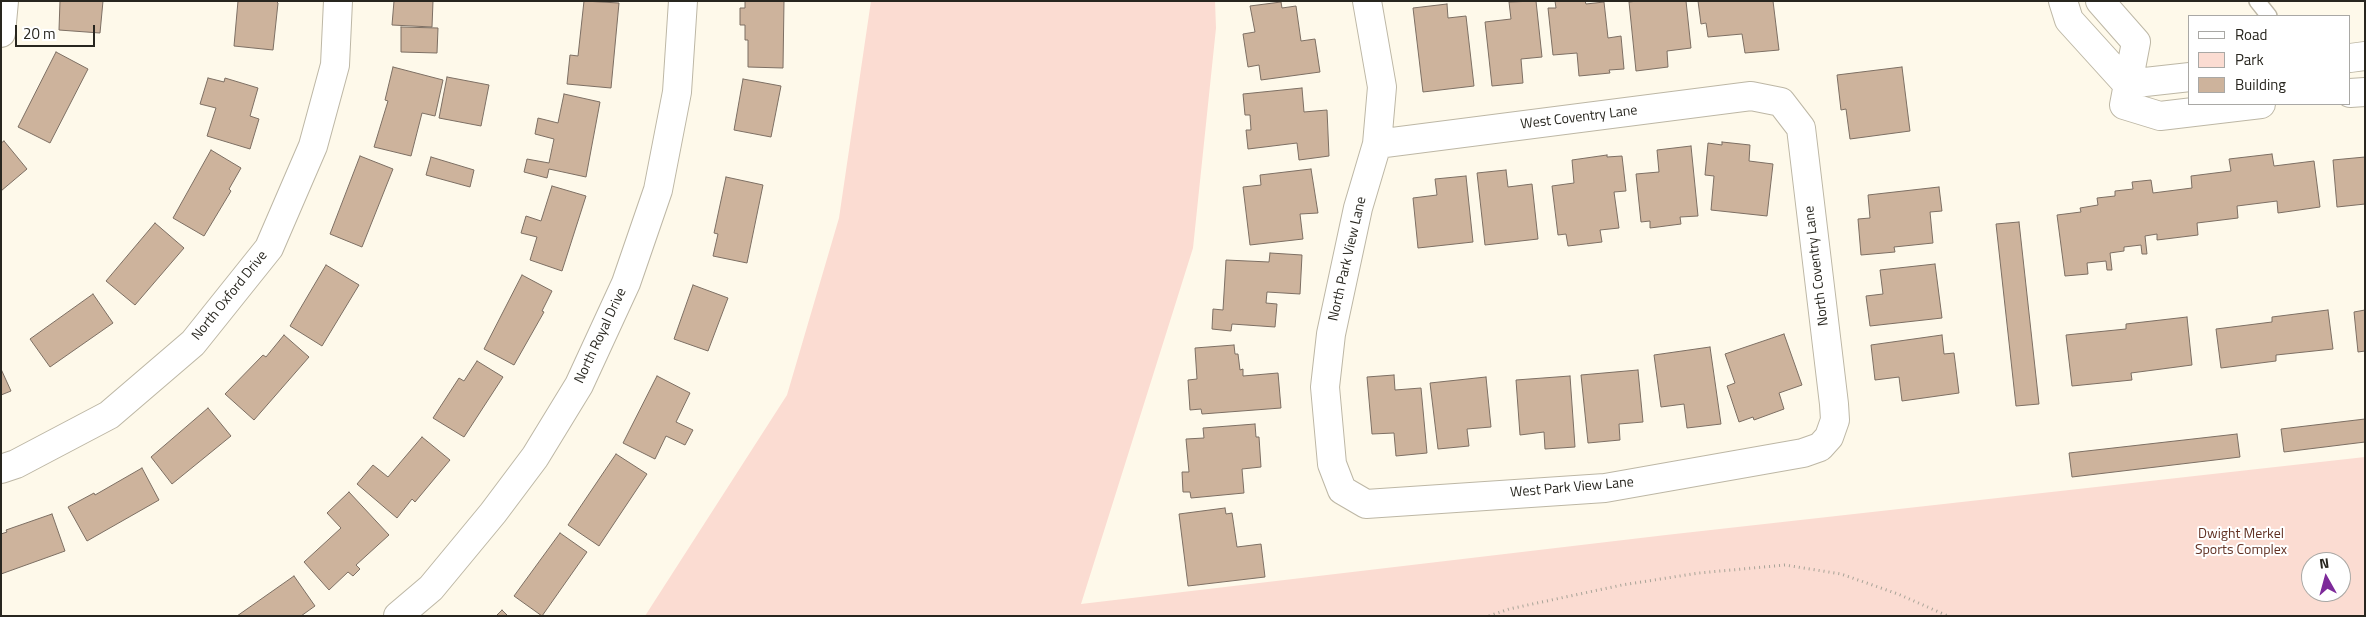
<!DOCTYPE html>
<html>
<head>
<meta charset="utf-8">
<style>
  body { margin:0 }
  #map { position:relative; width:2366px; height:617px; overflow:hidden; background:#fef9ea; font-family:"Titillium Web",sans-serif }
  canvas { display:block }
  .frame { position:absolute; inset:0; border:2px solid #28261f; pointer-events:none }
  .legend { position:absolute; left:2188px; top:15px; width:162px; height:90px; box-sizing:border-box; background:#fff; border:1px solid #a9a8a5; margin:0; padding:6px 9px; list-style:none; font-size:15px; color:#28261f }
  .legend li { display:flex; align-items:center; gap:10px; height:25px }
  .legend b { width:25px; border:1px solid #a9a8a5 }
  .north { position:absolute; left:2301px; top:552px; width:50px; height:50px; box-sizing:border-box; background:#fff; border:1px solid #a9a8a5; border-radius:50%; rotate:353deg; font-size:14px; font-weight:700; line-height:20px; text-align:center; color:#28261f }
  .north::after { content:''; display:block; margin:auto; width:18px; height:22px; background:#7d2a9a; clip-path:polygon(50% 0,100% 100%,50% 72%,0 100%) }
  .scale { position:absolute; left:15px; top:25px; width:80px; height:22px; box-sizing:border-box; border:2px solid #28261f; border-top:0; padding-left:6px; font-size:15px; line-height:18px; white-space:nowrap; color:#28261f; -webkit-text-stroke:4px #fff; paint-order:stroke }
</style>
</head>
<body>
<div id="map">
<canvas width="2366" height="617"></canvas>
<div class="frame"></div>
<ul class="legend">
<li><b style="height:6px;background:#fff"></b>Road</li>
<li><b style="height:14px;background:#fbdcd2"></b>Park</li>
<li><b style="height:14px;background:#cdb39c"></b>Building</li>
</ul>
<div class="north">N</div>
<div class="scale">20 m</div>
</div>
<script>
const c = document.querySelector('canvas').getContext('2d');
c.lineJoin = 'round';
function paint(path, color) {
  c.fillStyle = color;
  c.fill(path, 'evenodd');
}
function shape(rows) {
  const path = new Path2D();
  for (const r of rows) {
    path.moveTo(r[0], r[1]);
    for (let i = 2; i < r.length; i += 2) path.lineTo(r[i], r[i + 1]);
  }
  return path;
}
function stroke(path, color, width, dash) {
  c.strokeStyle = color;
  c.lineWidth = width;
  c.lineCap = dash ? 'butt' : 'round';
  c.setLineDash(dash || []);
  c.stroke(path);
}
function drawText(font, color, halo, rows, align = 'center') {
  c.font = font + ' "Titillium Web",sans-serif';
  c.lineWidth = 4;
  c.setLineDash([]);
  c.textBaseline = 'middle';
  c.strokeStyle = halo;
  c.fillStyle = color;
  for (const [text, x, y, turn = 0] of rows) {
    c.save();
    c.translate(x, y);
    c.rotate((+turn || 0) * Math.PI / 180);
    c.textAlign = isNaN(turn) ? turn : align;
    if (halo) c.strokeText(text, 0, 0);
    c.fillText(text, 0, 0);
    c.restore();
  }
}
paint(shape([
  [871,1,1215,1,1216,28,1193,248,1081,604,1666,535,2365,457,2365,616,645,616,787,395,839,218],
  [2311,562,2341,562,2341,592,2311,592]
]), '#fbdcd2');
const building = shape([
  [60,1,103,1,100,33,59,30,60,1],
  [238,1,276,1,278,3,273,50,234,46,238,1],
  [394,1,433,1,432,27,392,25,394,1],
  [584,1,619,3,611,88,567,84,570,55,578,56,584,1],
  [745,1,784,1,783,68,748,67,748,40,745,40,745,25,740,25,740,8,745,8,745,1],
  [1536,1,1542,57,1521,59,1523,83,1492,86,1485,22,1511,19,1509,2,1536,1],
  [1555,1,1585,1,1586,4,1604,2,1608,38,1621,36,1624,69,1609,70,1610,73,1579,76,1577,53,1553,55,1548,8,1556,8,1555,1],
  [1638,1,1686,1,1691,48,1667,51,1668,67,1636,71,1629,2,1638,1],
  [1698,1,1773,1,1779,50,1745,53,1742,34,1708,37,1706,23,1701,24,1698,1],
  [1281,2,1282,8,1296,6,1301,41,1315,39,1320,72,1261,80,1259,65,1248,67,1243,34,1255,32,1250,6,1281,2],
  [1447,4,1448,18,1466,16,1474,86,1423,92,1413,8,1447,4],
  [401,27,438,28,437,53,401,52,401,27],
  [56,52,88,69,50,143,18,127,56,52],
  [393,67,443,80,435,116,422,113,411,156,374,147,388,101,385,100,393,67],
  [1902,67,1910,131,1850,139,1846,109,1841,110,1837,75,1902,67],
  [447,77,489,85,481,126,439,118,447,77],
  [208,78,224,82,225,78,258,88,250,116,259,119,250,149,207,136,216,108,200,104,208,78],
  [743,79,781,86,771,137,734,130,743,79],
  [1302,88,1304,112,1327,110,1329,156,1299,160,1297,143,1248,149,1246,130,1251,130,1250,115,1245,115,1243,94,1302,88],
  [564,94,600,102,586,177,549,169,547,178,524,172,527,159,549,163,554,139,535,134,538,118,558,123,564,94],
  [4,141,27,169,1,191,1,143,4,141],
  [1722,142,1750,145,1749,161,1773,164,1767,216,1711,210,1714,176,1705,175,1708,143,1722,145,1722,142],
  [1691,146,1698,216,1680,217,1681,224,1650,228,1650,221,1641,222,1636,174,1659,172,1657,150,1691,146],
  [211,150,241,168,229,189,231,191,204,236,173,218,211,150],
  [2272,154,2274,166,2314,161,2320,207,2278,213,2277,201,2237,206,2238,218,2197,223,2198,235,2157,240,2157,234,2145,236,2147,254,2142,254,2141,245,2124,247,2124,251,2110,253,2112,270,2107,270,2106,261,2087,263,2088,274,2065,276,2057,215,2081,212,2080,208,2098,205,2097,198,2115,196,2115,191,2133,189,2132,182,2151,180,2153,193,2192,188,2191,176,2231,171,2229,159,2272,154],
  [1607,155,1607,157,1622,156,1626,191,1614,192,1619,228,1600,230,1602,242,1568,246,1566,234,1558,235,1552,186,1574,183,1572,160,1607,155],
  [360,156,393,169,362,247,330,234,360,156],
  [431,157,474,170,470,187,426,175,431,157],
  [2365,157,2365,204,2337,207,2333,160,2365,157],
  [1311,169,1318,213,1300,214,1303,239,1250,245,1243,187,1261,185,1260,175,1311,169],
  [1506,170,1508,187,1532,184,1538,239,1485,245,1477,173,1506,170],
  [1466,176,1473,242,1418,248,1413,198,1437,195,1435,179,1466,176],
  [726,177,763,185,747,263,713,256,718,234,714,233,726,177],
  [552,186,586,196,562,271,530,260,537,237,521,233,526,216,541,221,552,186],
  [1939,187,1942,211,1930,212,1933,243,1894,247,1895,252,1861,255,1858,219,1870,218,1868,195,1939,187],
  [2019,222,2039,404,2016,406,1996,224,2019,222],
  [155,223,184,248,135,305,106,281,155,223],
  [1270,253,1302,255,1300,294,1267,292,1266,303,1277,304,1275,327,1232,324,1231,331,1212,329,1213,309,1223,310,1226,260,1269,262,1270,253],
  [1935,264,1942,318,1870,326,1866,296,1883,294,1880,270,1935,264],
  [326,265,359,285,322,346,290,326,326,265],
  [522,275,552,291,542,311,544,312,514,365,484,349,522,275],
  [693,285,728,298,708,351,674,339,693,285],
  [93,294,113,323,50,367,30,339,93,294],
  [2328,310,2333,349,2276,355,2276,361,2221,368,2216,329,2272,322,2272,317,2328,310],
  [2365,310,2365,351,2358,352,2354,312,2365,310],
  [2187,317,2192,365,2131,373,2132,380,2072,386,2066,335,2126,329,2126,324,2187,317],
  [1784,334,1802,385,1779,393,1784,409,1754,420,1753,417,1739,422,1727,386,1735,383,1725,354,1784,334],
  [284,335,309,357,254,420,225,394,263,355,266,357,284,335],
  [1942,335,1944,354,1954,353,1959,393,1902,401,1899,377,1875,380,1871,345,1942,335],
  [1234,345,1235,354,1238,354,1240,370,1243,369,1243,376,1278,373,1281,408,1202,414,1201,409,1190,410,1188,380,1197,379,1195,348,1234,345],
  [1710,347,1721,424,1687,428,1684,404,1661,407,1654,355,1710,347],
  [477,361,503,377,464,437,433,418,459,378,464,381,477,361],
  [1,369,11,391,1,395,1,369],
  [1638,370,1643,422,1619,424,1620,440,1588,443,1581,375,1638,370],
  [1394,375,1395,390,1421,388,1427,453,1396,456,1394,433,1372,434,1367,377,1394,375],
  [657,376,690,393,676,422,693,430,685,445,666,436,655,459,623,443,657,376],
  [1570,376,1575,447,1545,449,1544,432,1520,435,1516,380,1570,376],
  [1486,377,1491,427,1467,429,1469,446,1438,449,1430,383,1486,377],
  [208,408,231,436,172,484,151,457,208,408],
  [2365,419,2365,442,2284,452,2281,429,2365,419],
  [1255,424,1256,437,1259,437,1261,467,1242,469,1244,493,1191,498,1190,492,1183,492,1182,472,1189,472,1186,439,1204,438,1203,428,1255,424],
  [2237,434,2240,457,2072,477,2069,453,2237,434],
  [422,437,450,460,415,502,412,499,397,518,357,484,373,465,388,477,422,437],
  [616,454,647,474,599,546,568,525,616,454],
  [142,468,159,500,87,541,68,507,94,493,95,495,142,468],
  [349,492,389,535,356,565,360,569,353,576,348,572,329,590,304,562,341,528,327,513,349,492],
  [1225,508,1226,514,1232,513,1237,547,1261,544,1265,577,1188,586,1179,514,1225,508],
  [52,514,65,551,1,574,1,534,7,532,6,530,52,514],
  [560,533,587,552,542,616,514,596,560,533],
  [294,576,315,606,301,616,237,616,294,576],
  [502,610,508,616,496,616,502,610]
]);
paint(building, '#cdb39c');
stroke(building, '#7d6f63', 1);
const lane = shape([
  [2257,1,2269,16]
]);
const street = shape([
  [1367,1,1382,87,1377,144,1358,208,1331,334,1325,387,1332,464,1342,490,1366,504,1605,488,1803,453,1820,447,1829,437,1835,420,1834,404,1801,128,1781,102,1751,96,1377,144],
  [2063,1,2069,20,2127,84],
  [2100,1,2136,42,2124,105,2160,116,2261,104],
  [1,33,4,1],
  [2350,58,2365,56],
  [2127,84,2190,77],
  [2350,93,2365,92],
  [1,469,16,464,109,415,193,343,269,248,313,146,335,65,338,1],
  [398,616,431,588,493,513,535,457,579,385,626,283,658,190,677,92,683,1]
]);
stroke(lane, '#bdb7a5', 18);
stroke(street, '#bdb7a5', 30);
stroke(shape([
  [1489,616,1509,609,1622,585,1699,573,1785,565,1841,574,1898,594,1948,616]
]), '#a7a397', 3, [1, 4]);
stroke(lane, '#fff', 15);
stroke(street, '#fff', 28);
drawText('14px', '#28261f', '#fff', [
  ["West Coventry Lane",1579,118,-7],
  ["North Park View Lane",1348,259,-77],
  ["North Coventry Lane",1817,266,-97],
  ["North Oxford Drive",230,296,-51],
  ["North Royal Drive",601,336,-65],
  ["West Park View Lane",1572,488,-5]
]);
drawText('14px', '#623224', '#fff', [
  ["Dwight Merkel",2241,535],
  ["Sports Complex",2241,551]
]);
</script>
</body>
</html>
